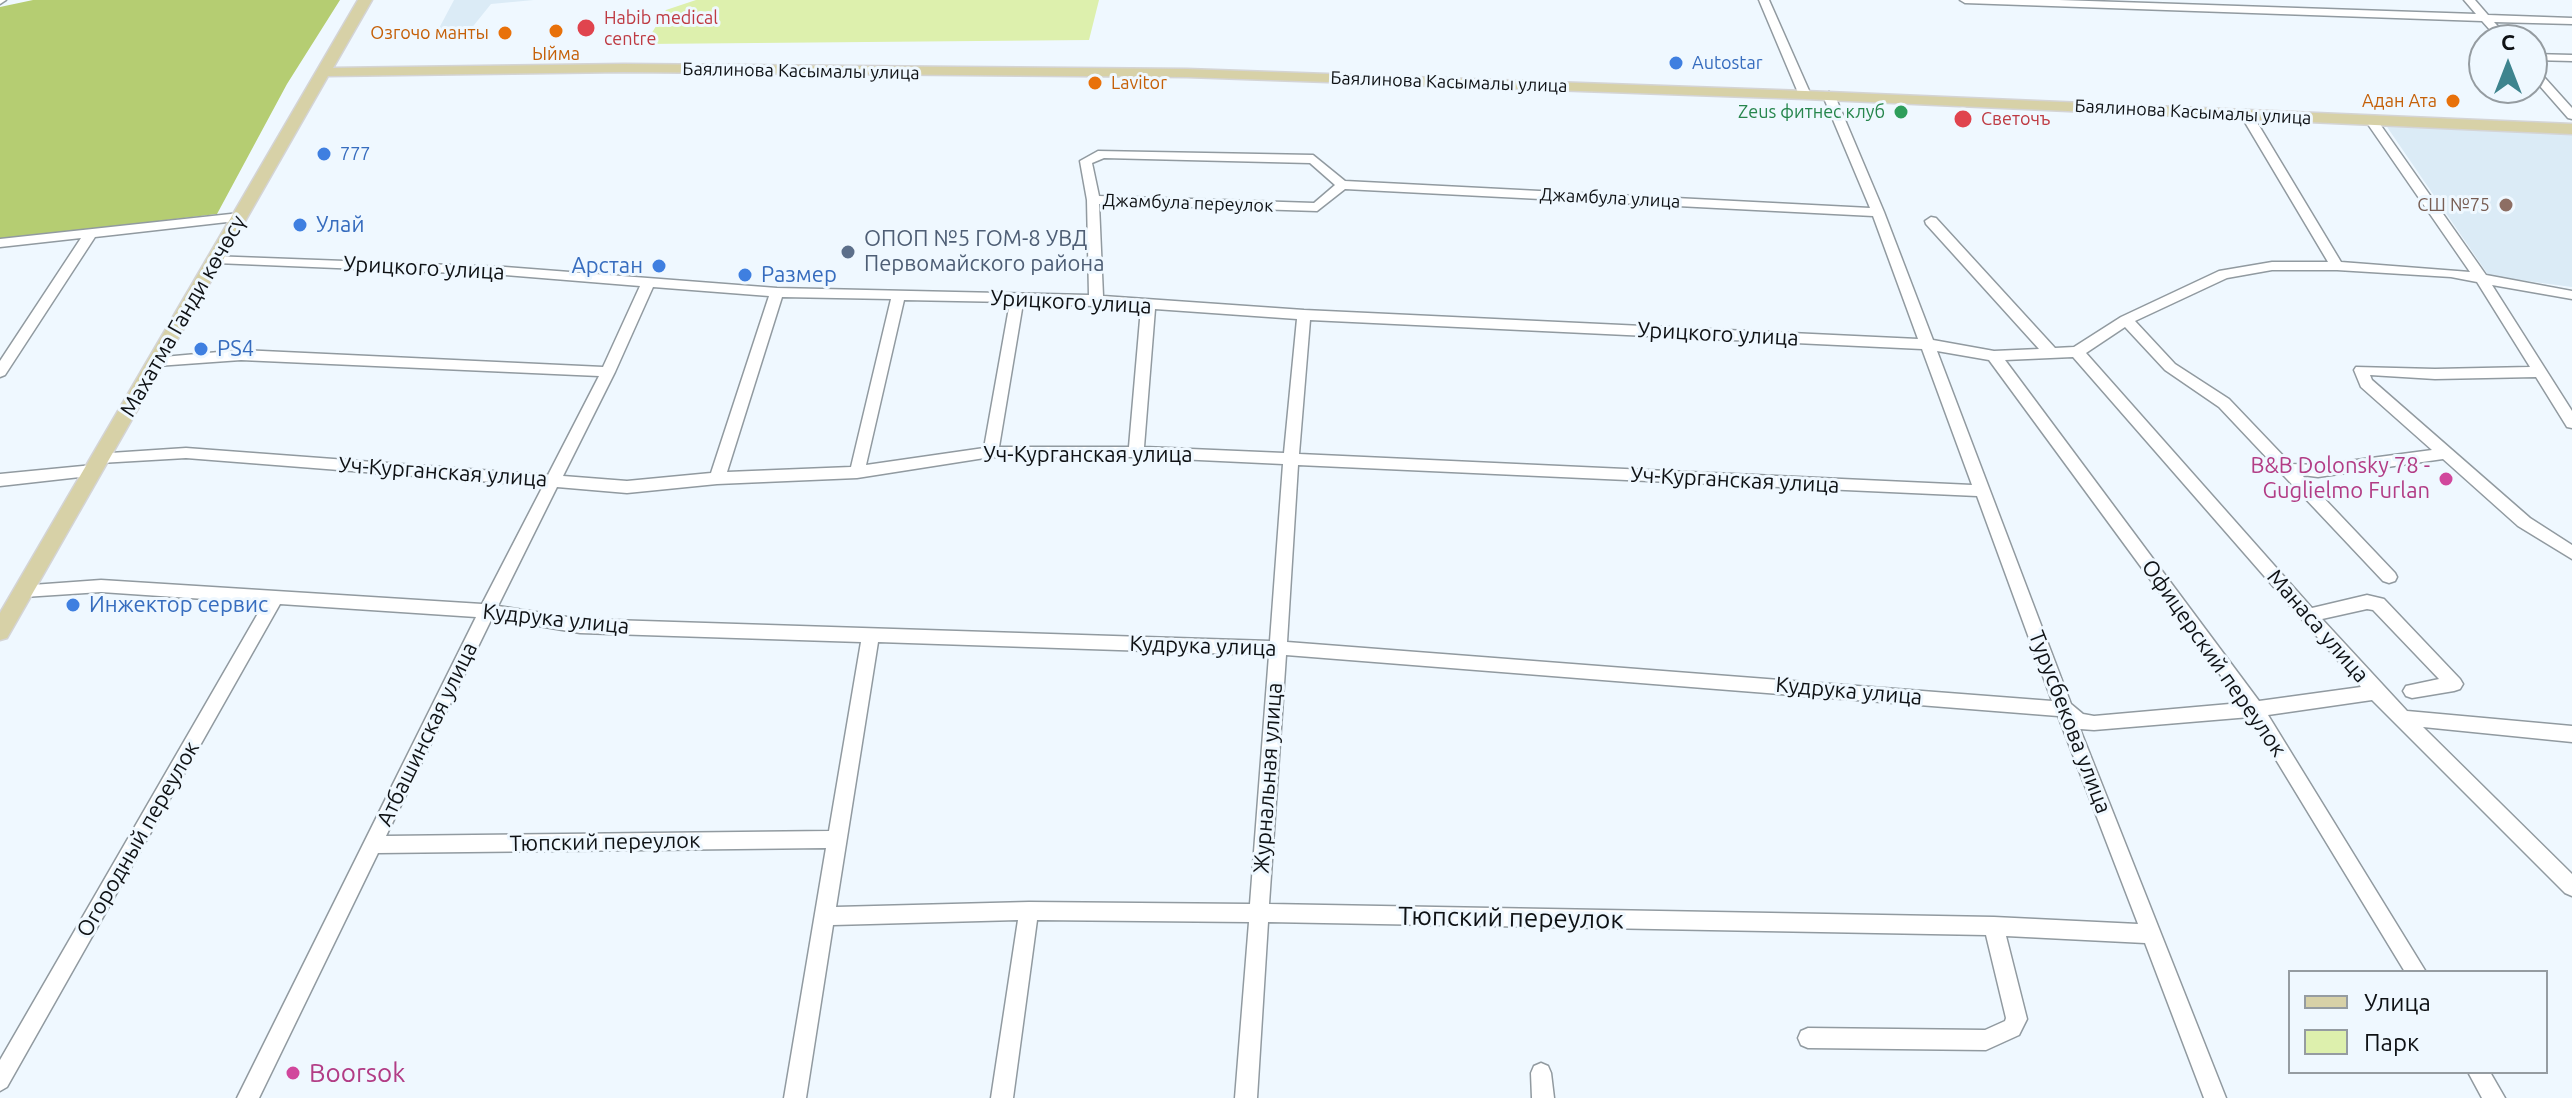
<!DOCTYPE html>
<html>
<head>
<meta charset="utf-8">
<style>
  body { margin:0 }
  #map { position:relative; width:2572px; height:1098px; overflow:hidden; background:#eff8ff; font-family:Ubuntu,sans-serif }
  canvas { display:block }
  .legend { position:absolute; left:2288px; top:970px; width:260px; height:104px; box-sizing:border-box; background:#eff8ff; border:2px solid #959ca1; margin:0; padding:10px 14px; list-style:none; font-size:24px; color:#0f1215 }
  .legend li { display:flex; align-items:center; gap:16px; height:40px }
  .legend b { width:40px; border:2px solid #959ca1 }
  .north { position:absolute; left:2468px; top:24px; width:80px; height:80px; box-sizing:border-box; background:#eff8ff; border:2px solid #959ca1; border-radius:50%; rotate:0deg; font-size:22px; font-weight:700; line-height:32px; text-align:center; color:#0f1215 }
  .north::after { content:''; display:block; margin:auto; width:28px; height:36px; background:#3e848e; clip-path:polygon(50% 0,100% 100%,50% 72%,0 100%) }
</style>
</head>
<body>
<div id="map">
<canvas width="2572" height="1098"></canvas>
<ul class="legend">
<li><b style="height:10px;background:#d7d1a7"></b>Улица</li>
<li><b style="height:22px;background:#ddf0ad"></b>Парк</li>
</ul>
<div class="north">С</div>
</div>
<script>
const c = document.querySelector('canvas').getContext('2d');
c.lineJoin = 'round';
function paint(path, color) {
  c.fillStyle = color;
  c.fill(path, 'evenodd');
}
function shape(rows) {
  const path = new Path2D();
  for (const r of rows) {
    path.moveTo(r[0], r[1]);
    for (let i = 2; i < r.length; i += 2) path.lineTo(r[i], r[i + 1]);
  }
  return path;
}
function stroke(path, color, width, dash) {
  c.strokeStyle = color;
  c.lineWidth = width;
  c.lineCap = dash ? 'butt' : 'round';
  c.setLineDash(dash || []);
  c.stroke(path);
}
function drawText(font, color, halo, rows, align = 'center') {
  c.font = font + ' Ubuntu,sans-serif';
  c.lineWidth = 6;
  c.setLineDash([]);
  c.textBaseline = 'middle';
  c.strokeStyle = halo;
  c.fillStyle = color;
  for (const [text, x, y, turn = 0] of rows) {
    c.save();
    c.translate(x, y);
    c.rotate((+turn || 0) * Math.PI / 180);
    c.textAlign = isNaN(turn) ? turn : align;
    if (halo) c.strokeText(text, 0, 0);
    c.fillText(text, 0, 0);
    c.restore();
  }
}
paint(shape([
  [454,0,534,0,491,4,470,30,436,34],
  [2385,124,2572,134,2572,287,2489,276]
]), '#dbebf6');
paint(shape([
  [696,0,1099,0,1089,40,645,44,666,10]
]), '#ddf0ad');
paint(shape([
  [33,0,340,0,287,84,217,214,0,240,0,7]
]), '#b5cd72');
const minor = shape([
  [0,0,6,0,0,4,0,0],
  [1759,0,1769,0,1811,95,1809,97,1799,95,1759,0],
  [1960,0,2059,0,2476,14,2464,0,2475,0,2488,15,2572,18,2572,24,2494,22,2511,40,2499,40,2482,21,1965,3,1960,0],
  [2532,54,2572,55,2572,61,2532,60,2532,54],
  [2532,67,2536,68,2572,108,2572,119,2568,118,2532,77,2532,67],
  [1829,92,1835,96,1884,212,1933,340,1994,351,2039,349,1926,224,1925,221,1931,217,1936,218,2055,348,2074,347,2121,317,2219,271,2272,262,2328,262,2240,114,2246,110,2252,114,2341,262,2470,272,2365,120,2371,116,2375,117,2486,275,2572,291,2572,299,2492,285,2572,411,2572,428,2567,427,2536,377,2435,379,2370,375,2372,380,2530,518,2572,545,2572,559,2518,526,2443,459,2318,477,2302,475,2395,573,2397,577,2395,581,2389,583,2383,581,2219,407,2165,370,2125,327,2086,353,2312,608,2367,595,2384,599,2460,679,2463,684,2460,689,2454,691,2412,698,2406,696,2403,691,2406,686,2439,679,2373,610,2367,609,2322,619,2407,711,2572,726,2572,742,2423,727,2572,874,2572,896,2565,893,2372,700,2268,715,2426,972,2405,972,2250,717,2094,730,2080,729,2226,1098,2204,1098,2145,943,2006,936,2027,1019,2019,1035,1986,1050,1808,1048,1801,1045,1798,1038,1801,1031,1808,1028,1985,1030,2005,1021,2006,1018,1986,935,1268,922,1257,1098,1235,1098,1249,922,1037,920,1013,1098,991,1098,1018,920,833,925,806,1098,784,1098,826,848,378,853,259,1098,237,1098,476,617,280,604,7,1087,0,1091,0,1060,264,603,101,592,24,597,18,596,16,591,18,586,101,580,482,604,543,486,186,458,100,463,92,458,95,454,186,448,548,475,599,376,241,360,157,366,150,361,152,358,241,350,603,367,640,286,505,275,216,263,211,262,211,256,505,267,777,288,1089,295,1087,200,1080,161,1098,151,1313,155,1345,181,1870,208,1823,96,1829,92],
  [1104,158,1310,163,1335,185,1314,203,1099,196,1092,163,1104,158],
  [1345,189,1873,216,1918,339,1304,310,1103,296,1099,204,1317,211,1345,189],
  [2272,270,2337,270,2451,277,2477,282,2530,367,2435,369,2356,367,2354,370,2361,387,2432,450,2318,465,2291,464,2229,399,2175,364,2135,321,2227,278,2272,270],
  [653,287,769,296,711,473,627,481,563,476,615,372,653,287],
  [782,297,891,299,851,467,727,472,782,297],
  [904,300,1010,302,984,448,866,465,904,300],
  [1023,303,1141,308,1129,447,999,447,1023,303],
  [1155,309,1297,319,1284,453,1144,447,1155,309],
  [1310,320,1922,349,1972,485,1299,454,1310,320],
  [1937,351,1989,360,2241,703,2094,716,2083,714,2071,704,1937,351],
  [2073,357,2361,687,2259,701,2005,360,2073,357],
  [991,457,1136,457,1283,464,1270,641,580,619,498,606,557,487,627,493,717,484,857,478,991,457],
  [1298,465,1977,496,2052,701,1287,642,1298,465],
  [492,618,580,633,861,642,829,831,386,836,492,618],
  [878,642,1269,655,1250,904,1029,902,836,907,878,642],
  [1286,655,2058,716,2138,924,1994,917,1269,904,1286,655],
  [240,213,246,217,245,220,95,237,5,375,0,377,0,361,81,238,0,247,0,239,240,213],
  [93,465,101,471,98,475,0,486,0,474,93,465],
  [1541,1063,1548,1066,1551,1073,1554,1098,1532,1098,1531,1073,1534,1066,1541,1063],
  [2468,1072,2490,1072,2505,1098,2482,1098,2468,1072]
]);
const major = shape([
  [358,0,372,0,333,68,624,64,1187,69,1805,91,2572,124,2572,134,1805,99,1187,77,624,72,328,76,7,638,0,640,0,613,358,0]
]);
stroke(minor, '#919aa0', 3);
stroke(major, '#d4d4d5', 3);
paint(minor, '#fff');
paint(major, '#d7d1a7');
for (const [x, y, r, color] of [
  [586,28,10,"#e0444e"],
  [556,31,8,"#e8710a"],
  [505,33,8,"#e8710a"],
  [1676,63,8,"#3f7fe0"],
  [1095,83,8,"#e8710a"],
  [2453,101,8,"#e8710a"],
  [1901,112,8,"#2e9e5b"],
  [1963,119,10,"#e0444e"],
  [324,154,8,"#3f7fe0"],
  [2506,205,8,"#8d6e63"],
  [300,225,8,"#3f7fe0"],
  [848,252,8,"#5c6f8a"],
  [659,266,8,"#3f7fe0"],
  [745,275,8,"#3f7fe0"],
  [201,349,8,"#3f7fe0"],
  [2446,479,8,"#d1479c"],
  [73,605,8,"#3f7fe0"],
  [293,1073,8,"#d1479c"]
]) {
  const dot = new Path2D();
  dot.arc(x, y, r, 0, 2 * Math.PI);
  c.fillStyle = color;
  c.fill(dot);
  stroke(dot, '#eff8ff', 3);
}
drawText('18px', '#be3a42', '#eff8ff', [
  ["Habib medical",604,18],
  ["centre",604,39],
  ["Светочъ",1981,119]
], 'left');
drawText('18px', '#c56008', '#eff8ff', [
  ["Озгочо манты",489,33],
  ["Ыйма",556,54,"center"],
  ["Lavitor",1111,83,"left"],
  ["Адан Ата",2437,101]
], 'right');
drawText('18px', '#366cbe', '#eff8ff', [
  ["Autostar",1692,63],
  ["777",340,154]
], 'left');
drawText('18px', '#0f1215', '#eff8ff', [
  ["Баялинова Касымалы улица",801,71,1],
  ["Баялинова Касымалы улица",1449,82,2],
  ["Баялинова Касымалы улица",2193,112,3],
  ["Джамбула улица",1610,198,3],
  ["Джамбула переулок",1188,203,2]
]);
drawText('18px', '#27864d', '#eff8ff', [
  ["Zeus фитнес клуб",1885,112]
], 'right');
drawText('18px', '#785e54', '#eff8ff', [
  ["СШ №75",2490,205]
], 'right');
drawText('22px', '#366cbe', '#eff8ff', [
  ["Улай",316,225],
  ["Арстан",643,266,"right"],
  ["Размер",761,275],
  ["PS4",217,349],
  ["Инжектор сервис",89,605]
], 'left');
drawText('22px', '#4e5e75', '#eff8ff', [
  ["ОПОП №5 ГОМ-8 УВД",864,239],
  ["Первомайского района",864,264]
], 'left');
drawText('22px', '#0f1215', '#eff8ff', [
  ["Урицкого улица",424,268,3],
  ["Урицкого улица",1071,302,3],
  ["Махатма Ганди көчөсү",183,316,-60],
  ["Урицкого улица",1718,334,3],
  ["Уч-Курганская улица",1088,455],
  ["Уч-Курганская улица",443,472,4],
  ["Уч-Курганская улица",1735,480,3],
  ["Кудрука улица",556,619,6],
  ["Манаса улица",2318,626,49],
  ["Кудрука улица",1203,646,2],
  ["Офицерский переулок",2214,658,55],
  ["Кудрука улица",1849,691,5],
  ["Турусбекова улица",2070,722,69],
  ["Атбашинская улица",427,734,-64],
  ["Журнальная улица",1268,778,-86],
  ["Огородный переулок",138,839,-60],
  ["Тюпский переулок",605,842,-1]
]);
drawText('22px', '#b23c85', '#eff8ff', [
  ["B&B Dolonsky 78 -",2430,466],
  ["Guglielmo Furlan",2430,491]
], 'right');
drawText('26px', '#0f1215', '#eff8ff', [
  ["Тюпский переулок",1511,918,1]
]);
drawText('26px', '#b23c85', '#eff8ff', [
  ["Boorsok",309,1073]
], 'left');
</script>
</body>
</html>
